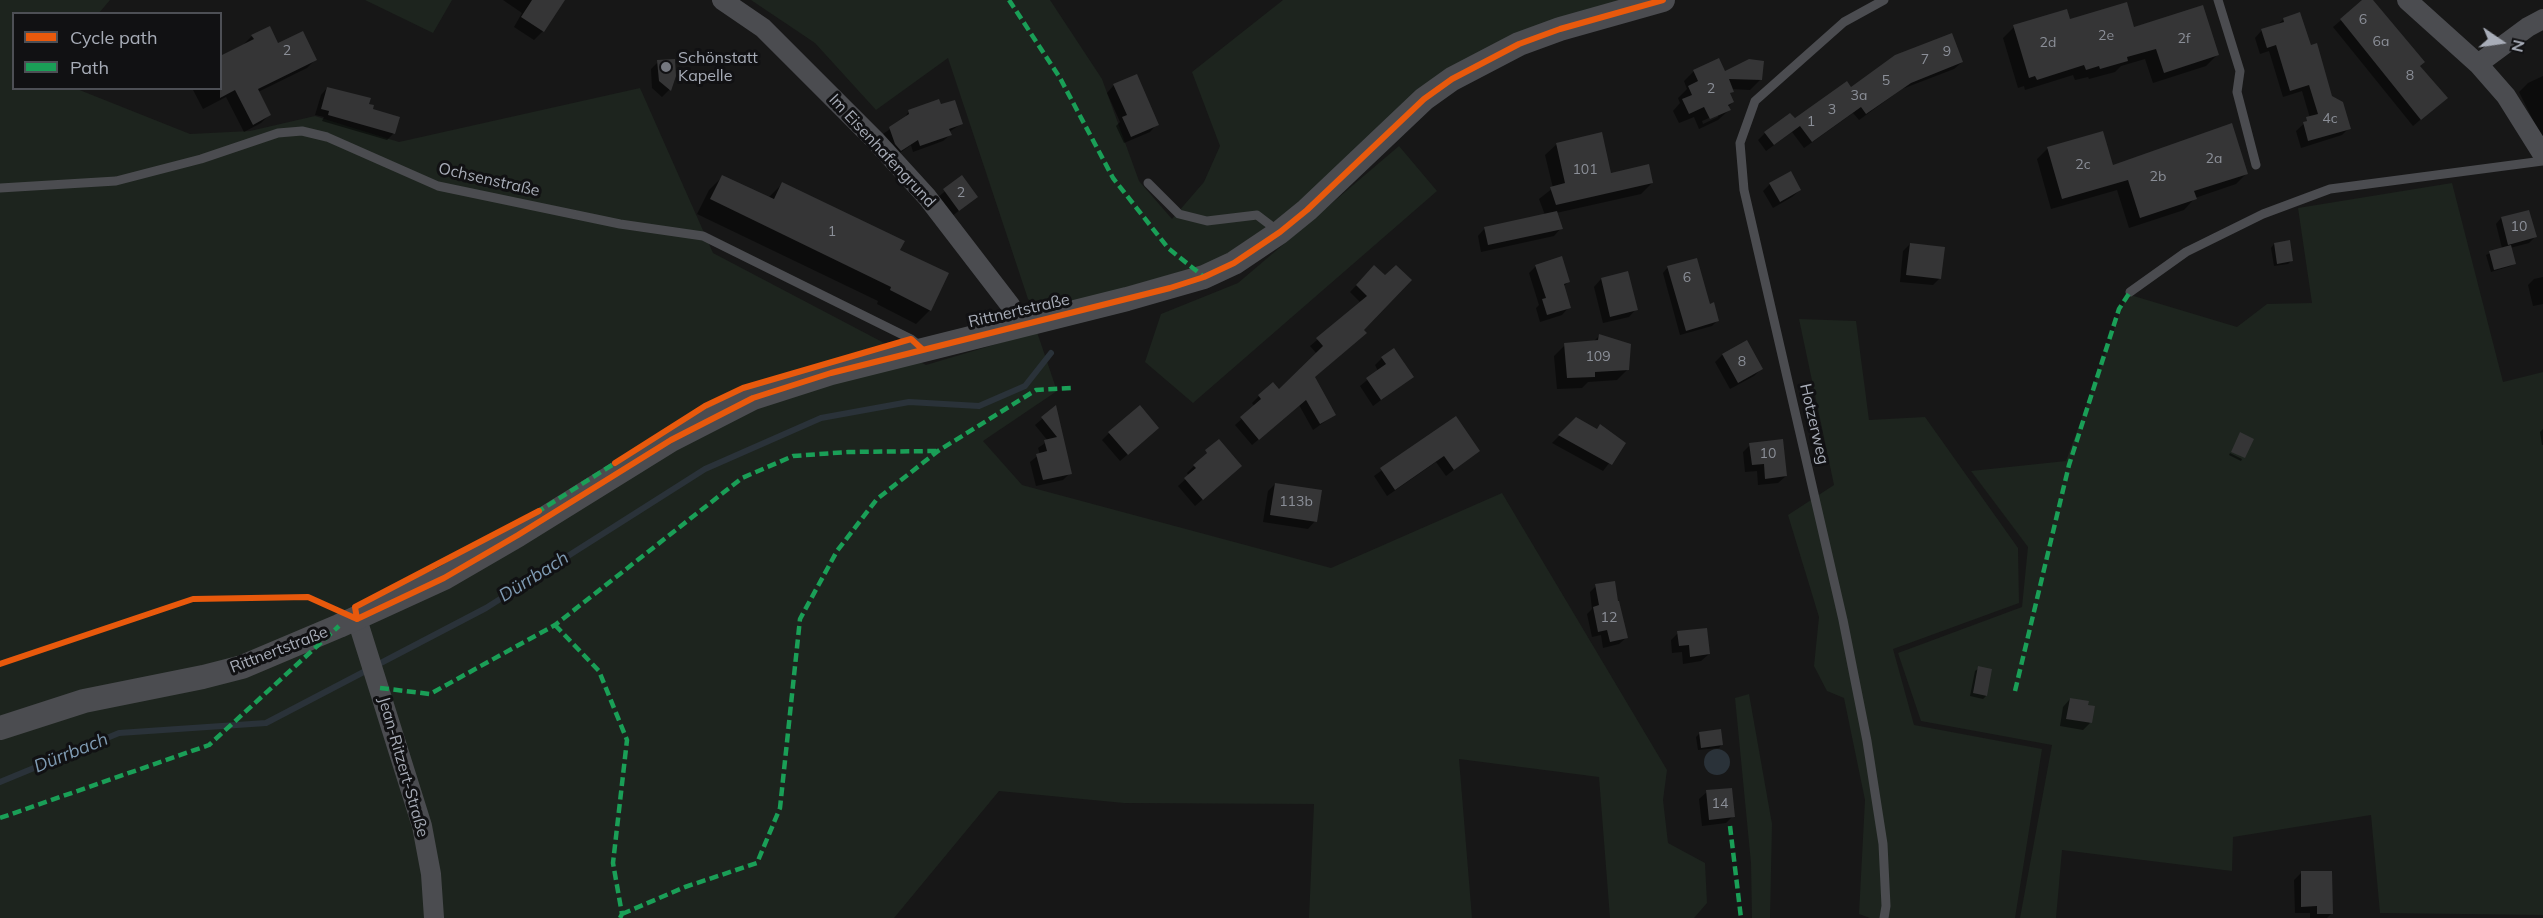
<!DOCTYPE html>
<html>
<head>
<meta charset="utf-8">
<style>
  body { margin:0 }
  #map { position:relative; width:2543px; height:918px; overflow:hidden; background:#171717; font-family:Mulish,sans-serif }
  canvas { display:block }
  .legend { position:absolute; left:12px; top:12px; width:210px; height:78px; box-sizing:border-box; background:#111113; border:2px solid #4d4f55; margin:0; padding:8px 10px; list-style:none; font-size:18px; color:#a8adb8 }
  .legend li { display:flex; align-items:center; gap:12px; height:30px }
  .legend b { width:30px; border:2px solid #4d4f55 }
  .north { position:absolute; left:2471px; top:12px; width:60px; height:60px; -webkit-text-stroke:4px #111113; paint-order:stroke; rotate:103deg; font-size:16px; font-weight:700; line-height:24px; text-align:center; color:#a8adb8 }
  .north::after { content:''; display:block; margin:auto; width:21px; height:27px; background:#a8adb8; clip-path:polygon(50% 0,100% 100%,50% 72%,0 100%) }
</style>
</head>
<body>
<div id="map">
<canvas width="2543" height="918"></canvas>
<ul class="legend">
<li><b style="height:8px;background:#e8590c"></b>Cycle path</li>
<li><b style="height:8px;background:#1a9f57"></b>Path</li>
</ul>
<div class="north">N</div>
</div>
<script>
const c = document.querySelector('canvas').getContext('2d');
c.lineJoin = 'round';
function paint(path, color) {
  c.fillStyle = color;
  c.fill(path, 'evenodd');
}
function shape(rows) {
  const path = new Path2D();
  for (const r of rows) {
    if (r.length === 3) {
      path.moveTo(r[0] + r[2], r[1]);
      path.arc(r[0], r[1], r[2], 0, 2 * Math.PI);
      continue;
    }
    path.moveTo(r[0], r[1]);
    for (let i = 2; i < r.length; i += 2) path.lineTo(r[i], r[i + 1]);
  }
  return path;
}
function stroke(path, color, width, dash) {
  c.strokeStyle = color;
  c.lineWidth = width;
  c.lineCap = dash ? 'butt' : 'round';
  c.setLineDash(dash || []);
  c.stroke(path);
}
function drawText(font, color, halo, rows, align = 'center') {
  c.font = font + ' Mulish,sans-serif';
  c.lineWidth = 6;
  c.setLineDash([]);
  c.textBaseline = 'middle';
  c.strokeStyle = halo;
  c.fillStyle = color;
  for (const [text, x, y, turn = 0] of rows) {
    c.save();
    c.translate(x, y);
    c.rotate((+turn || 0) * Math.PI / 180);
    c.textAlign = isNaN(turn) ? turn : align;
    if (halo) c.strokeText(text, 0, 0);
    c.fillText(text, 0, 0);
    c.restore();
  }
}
paint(shape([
  [0,0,110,0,99,13,14,14,14,88,77,89,190,134,250,131,315,116,399,142,640,88,713,253,926,365,1037,332,1057,391,983,441,1022,485,1331,568,1502,493,1667,770,1663,800,1668,843,1705,863,1707,903,1694,918,1610,918,1599,777,1459,759,1472,918,1309,918,1314,804,1124,803,999,791,894,918,0,918],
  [365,0,452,0,433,33],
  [751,0,1050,0,1102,79,1139,181,1172,219,1204,182,1220,146,1192,72,1283,0,1626,0,1508,38,1291,210,1211,265,1046,313,1028,299,948,58,876,110,815,43],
  [1399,146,1437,191,1193,403,1145,362,1161,314,1238,283],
  [2452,183,2503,382,2543,372,2543,915,2380,913,2371,815,2233,837,2232,871,2062,850,2056,918,2020,918,2052,745,1921,721,1898,653,2022,607,2028,547,1971,471,2066,461,2127,294,2237,327,2267,304,2312,303,2298,208],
  [1799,319,1856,321,1869,420,1925,417,2018,548,2019,603,1893,649,1914,725,2042,749,2015,918,1870,918,1859,914,1865,800,1844,698,1827,691,1814,666,1819,617,1788,515,1834,485],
  [1749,694,1772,824,1770,918,1752,918,1751,863,1735,698]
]), '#1d241e');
paint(shape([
  [1717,762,13]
]), '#2a3239');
paint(shape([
  [503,0,563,0,543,31,534,40,514,27,522,13],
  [2365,0,2372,0,2419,66,2438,105,2413,126,2333,27],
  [2284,19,2310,47,2331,96,2349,128,2342,135,2301,148,2296,131,2310,118,2302,91,2283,97,2269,51,2260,54,2255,38,2262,30,2277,25],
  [2069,21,2133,29,2217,55,2206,66,2153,83,2145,59,2121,66,2115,72,2089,79,2088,77,2075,80,2073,75,2025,90,2024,86,2018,88,2003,38,2014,27],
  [252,36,316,59,307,68,258,92,269,115,261,123,244,132,226,97,203,109,192,88,220,88,244,44],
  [658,62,675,76,669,90,662,97,652,88,651,69],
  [1962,62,1954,69,1902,89,1859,120,1853,113,1804,148,1792,132,1766,151,1758,140,1765,133,1794,120,1850,89],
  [1694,71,1724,73,1761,79,1750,90,1732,89,1729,95,1733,102,1728,107,1729,110,1718,120,1699,129,1694,117,1679,123,1673,111,1680,103,1678,98,1687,89,1684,81],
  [1718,114,1718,117,1703,124,1702,121],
  [2543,76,2543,140,2519,92,2528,83],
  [1114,85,1157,124,1150,132,1124,143,1116,126,1120,122,1107,93],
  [327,88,367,105,371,110,398,118,393,134,387,140,322,121,324,117,315,115,321,95],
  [940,106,961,124,949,132,950,135,943,141,913,152,911,145,894,157,889,151,883,134,903,120,909,111],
  [1557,144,1610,175,1652,183,1641,194,1556,213,1561,228,1554,236,1481,252,1478,236,1485,228,1545,215,1539,199,1553,188,1545,155],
  [2048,148,2112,167,2247,173,2236,184,2195,198,2184,210,2129,228,2117,190,2051,209,2037,159],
  [723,176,768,198,782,184,930,310,916,324,877,304,878,301,697,214,709,190],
  [962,177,976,197,951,217,937,198],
  [1770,184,1800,190,1792,197,1773,208,1763,191],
  [2501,218,2535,237,2529,243,2510,248,2515,263,2511,266,2491,272,2486,255,2502,248,2496,224],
  [1910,244,1940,278,1933,285,1900,282,1903,251],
  [2274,244,2292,260,2288,264,2274,266,2271,248],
  [1536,266,1569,281,1563,287,1569,307,1562,315,1540,322,1536,308,1539,305,1529,273],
  [1374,267,1385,277,1314,377,1334,415,1313,430,1299,405,1252,445,1235,425,1255,407,1252,403,1259,396,1273,384,1279,391,1317,354,1310,346,1361,303,1350,292],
  [1668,267,1709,305,1717,321,1712,326,1680,335,1663,273],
  [2543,277,2543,304,2533,306,2528,285,2534,279],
  [1601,279,1636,309,1629,317,1603,323,1594,287],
  [1599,336,1628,369,1617,380,1588,382,1582,388,1557,389,1554,356,1565,345,1593,342],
  [1746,342,1761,369,1754,376,1730,389,1715,362,1722,355],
  [1382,358,1412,377,1373,406,1360,386,1378,371,1375,365],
  [1055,408,1070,473,1063,480,1036,486,1030,462,1040,454,1038,448,1048,441,1035,425],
  [1455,418,1478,451,1446,476,1436,462,1387,496,1374,476],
  [1576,419,1624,444,1603,471,1552,443],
  [2543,429,2543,445,2542,445,2540,432],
  [1109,433,1150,435,1120,461,1102,440],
  [1219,441,1233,473,1195,506,1178,486,1189,476,1187,473],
  [1750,445,1786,476,1778,483,1758,485,1757,471,1745,472,1743,452],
  [2230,453,2242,459,2241,461,2229,455],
  [1275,484,1315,521,1308,529,1263,522,1268,491],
  [1596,586,1626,638,1619,644,1603,648,1601,635,1592,637,1587,614,1592,609,1590,592],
  [1678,633,1709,654,1701,661,1683,664,1682,652,1672,653,1671,640],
  [1979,668,1986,696,1983,699,1970,696,1975,671],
  [2070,699,2090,723,2083,730,2060,726,2063,707],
  [1699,734,1722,744,1719,748,1698,750,1696,737],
  [1707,792,1733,816,1726,823,1702,826,1699,799],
  [2301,873,2332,913,2327,918,2310,918,2310,913,2295,913,2294,880]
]), '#0007');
stroke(shape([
  [0,782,119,733,266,723,486,608,705,469,821,418,909,402,979,406,1025,386,1051,353]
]), '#2a3239', 6);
paint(shape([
  [532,0,565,0,544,32,521,17],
  [2362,0,2373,0,2425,62,2420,66,2448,98,2421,120,2340,19],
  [2127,2,2134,27,2203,5,2219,55,2164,73,2156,49,2127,57,2128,61,2100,69,2099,66,2086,70,2084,65,2037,80,2035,76,2029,78,2013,25,2067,9,2070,19],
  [2300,12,2311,45,2317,43,2332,96,2343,102,2351,129,2308,141,2303,122,2307,121,2306,117,2318,114,2309,85,2290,91,2276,45,2267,48,2261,29,2284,22,2283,18],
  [270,26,278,43,303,31,317,60,258,89,271,115,253,125,235,90,220,98,220,56,254,39,251,35],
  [1952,33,1963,62,1911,83,1866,114,1861,107,1812,142,1800,126,1774,145,1764,132,1790,113,1795,118,1847,81,1851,87,1895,55],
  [1719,58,1725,71,1749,59,1764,61,1762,80,1729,79,1734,92,1730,93,1734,102,1728,105,1731,110,1710,119,1704,107,1689,114,1682,99,1692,95,1688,86,1698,81,1693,70],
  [675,59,676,76,671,91,659,81,657,60],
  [1137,74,1159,125,1131,137,1122,117,1127,115,1113,84],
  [327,87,371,98,369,104,374,105,373,109,400,117,395,134,328,115,329,111,321,109],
  [939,99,941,104,955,100,963,124,949,129,952,135,920,146,918,140,901,151,895,144,889,127,909,114,908,110],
  [2232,123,2248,174,2194,191,2197,199,2140,218,2128,180,2062,199,2047,147,2103,131,2113,165],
  [1602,132,1611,173,1649,164,1653,183,1556,205,1550,187,1565,183,1556,143],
  [1791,171,1801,190,1780,202,1769,183],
  [722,175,774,199,782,182,905,241,900,250,949,273,931,311,890,290,891,287,710,199],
  [962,175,978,197,959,211,943,189],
  [2529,210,2537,237,2508,245,2501,217],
  [1557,211,1563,229,1488,245,1484,227],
  [2290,240,2293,261,2277,264,2274,243],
  [1910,243,1945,247,1941,279,1906,275],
  [2511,245,2516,264,2494,270,2489,251],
  [1562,256,1570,282,1564,284,1571,308,1547,315,1542,299,1546,298,1535,265],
  [1697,258,1710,304,1714,302,1719,321,1686,331,1667,266],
  [1374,265,1385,275,1396,265,1412,280,1364,330,1367,333,1315,377,1336,415,1320,424,1306,400,1259,440,1240,417,1261,399,1258,395,1273,382,1279,389,1323,346,1316,338,1367,296,1356,285],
  [1628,271,1638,310,1610,317,1601,278],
  [1599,334,1631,344,1629,370,1595,372,1595,377,1567,378,1564,343,1598,340],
  [1747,340,1763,369,1738,383,1722,354],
  [1394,348,1414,377,1381,400,1366,378,1386,364,1381,357],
  [1056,405,1072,474,1043,480,1036,454,1047,451,1044,440,1057,437,1041,417],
  [1140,405,1159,428,1128,455,1108,432],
  [1456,416,1480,451,1454,470,1444,456,1395,490,1380,468],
  [1576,417,1597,429,1600,424,1626,443,1612,465,1558,435],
  [2240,432,2254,439,2245,458,2231,452],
  [1219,439,1242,466,1203,500,1184,478,1196,468,1193,465,1207,453,1205,450],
  [1783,439,1787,476,1765,479,1764,464,1752,465,1749,443],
  [1275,483,1322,490,1317,522,1270,515],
  [1615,581,1618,601,1619,601,1628,638,1610,642,1607,630,1598,632,1593,607,1599,605,1595,584],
  [1707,628,1710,654,1690,657,1689,645,1679,646,1677,631],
  [1978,666,1992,669,1987,696,1973,693],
  [2070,698,2089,701,2088,705,2095,706,2092,723,2066,719],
  [1721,729,1723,745,1701,748,1699,732],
  [1732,788,1735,817,1709,820,1706,790],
  [2301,871,2332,871,2333,914,2317,914,2317,906,2301,907]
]), '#353536');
stroke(shape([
  [1884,0,1844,22,1755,101,1740,143,1744,190,1843,620,1867,741,1883,844,1886,906,1884,918],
  [2218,0,2240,71,2237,92,2256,165],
  [1148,183,1179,214,1207,221,1257,215,1278,231],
  [0,188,116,181,201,159,278,133,302,131,327,137,438,186,620,224,703,236,911,339,922,348],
  [2130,292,2186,252,2263,214,2330,189,2543,161]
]), '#4b4c50', 9);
stroke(shape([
  [722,0,763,28,875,140,927,197,1010,305,1017,325],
  [2407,0,2478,64,2506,96,2543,155],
  [2478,64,2528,27,2543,19],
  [357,619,422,826,431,874,434,918]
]), '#4b4c50', 20);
stroke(shape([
  [0,728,84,701,203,677,242,667,339,626,444,578,518,535,671,440,753,398,831,373,1127,299,1204,277,1234,263,1280,232,1307,210,1424,99,1452,79,1519,44,1560,29,1663,0]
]), '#4b4c50', 24);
stroke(shape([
  [1009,0,1060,78,1113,178,1168,248,1204,277],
  [536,513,620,460],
  [555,625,599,671,627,740,613,863,622,914,620,918],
  [380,688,430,694,555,625,742,478,793,456,848,452,938,451],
  [2015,691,2069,465,2119,309,2130,292],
  [0,818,209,745,339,626],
  [1730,826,1741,918],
  [622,914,685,887,757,863,780,808,800,619,837,551,877,499,938,451,1036,390,1071,388]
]), '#1a9f57', 4.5, [9, 4.5]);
stroke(shape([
  [615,463,705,406,743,388,911,339,922,349],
  [357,619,444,578,518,535,671,440,753,398,831,373,1170,288,1204,277,1234,263,1280,232,1307,210,1424,99,1452,79,1519,44,1560,29,1663,0],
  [357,619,355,607,539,511],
  [0,664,193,599,308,597,357,619]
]), '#e8590c', 6);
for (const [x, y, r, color] of [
  [666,67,6,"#757880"]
]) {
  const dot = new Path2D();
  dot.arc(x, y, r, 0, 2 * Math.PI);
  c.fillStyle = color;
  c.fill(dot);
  stroke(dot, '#111113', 2);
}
drawText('14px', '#8b8f98', null, [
  ["6",2363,20],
  ["2e",2106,36],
  ["2f",2184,39],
  ["6a",2381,42],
  ["2d",2048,43],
  ["2",287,51],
  ["9",1947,52],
  ["7",1925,60],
  ["8",2410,76],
  ["5",1886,81],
  ["2",1711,89],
  ["3a",1859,96],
  ["3",1832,110],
  ["4c",2330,119],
  ["1",1811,122],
  ["2a",2214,159],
  ["2c",2083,165],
  ["101",1585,170],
  ["2b",2158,177],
  ["2",961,193],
  ["10",2519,227],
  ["1",832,232],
  ["6",1687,278],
  ["109",1598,357],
  ["8",1742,362],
  ["10",1768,454],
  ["113b",1296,502],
  ["12",1609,618],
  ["14",1720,804]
]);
drawText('16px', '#a8adb8', '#111113', [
  ["Schönstatt",678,58],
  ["Kapelle",678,76]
], 'left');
drawText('16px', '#a8adb8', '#111113', [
  ["Im Eisenhafengrund",882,151,47],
  ["Ochsenstraße",489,180,13],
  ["Rittnertstraße",1019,311,-13],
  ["Hotzerweg",1814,424,77],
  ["Rittnertstraße",279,650,-21],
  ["Jean-Ritzert-Straße",403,767,74]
]);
drawText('italic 18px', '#7f9bb3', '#111113', [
  ["Dürrbach",534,577,-32],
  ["Dürrbach",71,753,-22]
]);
</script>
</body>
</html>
